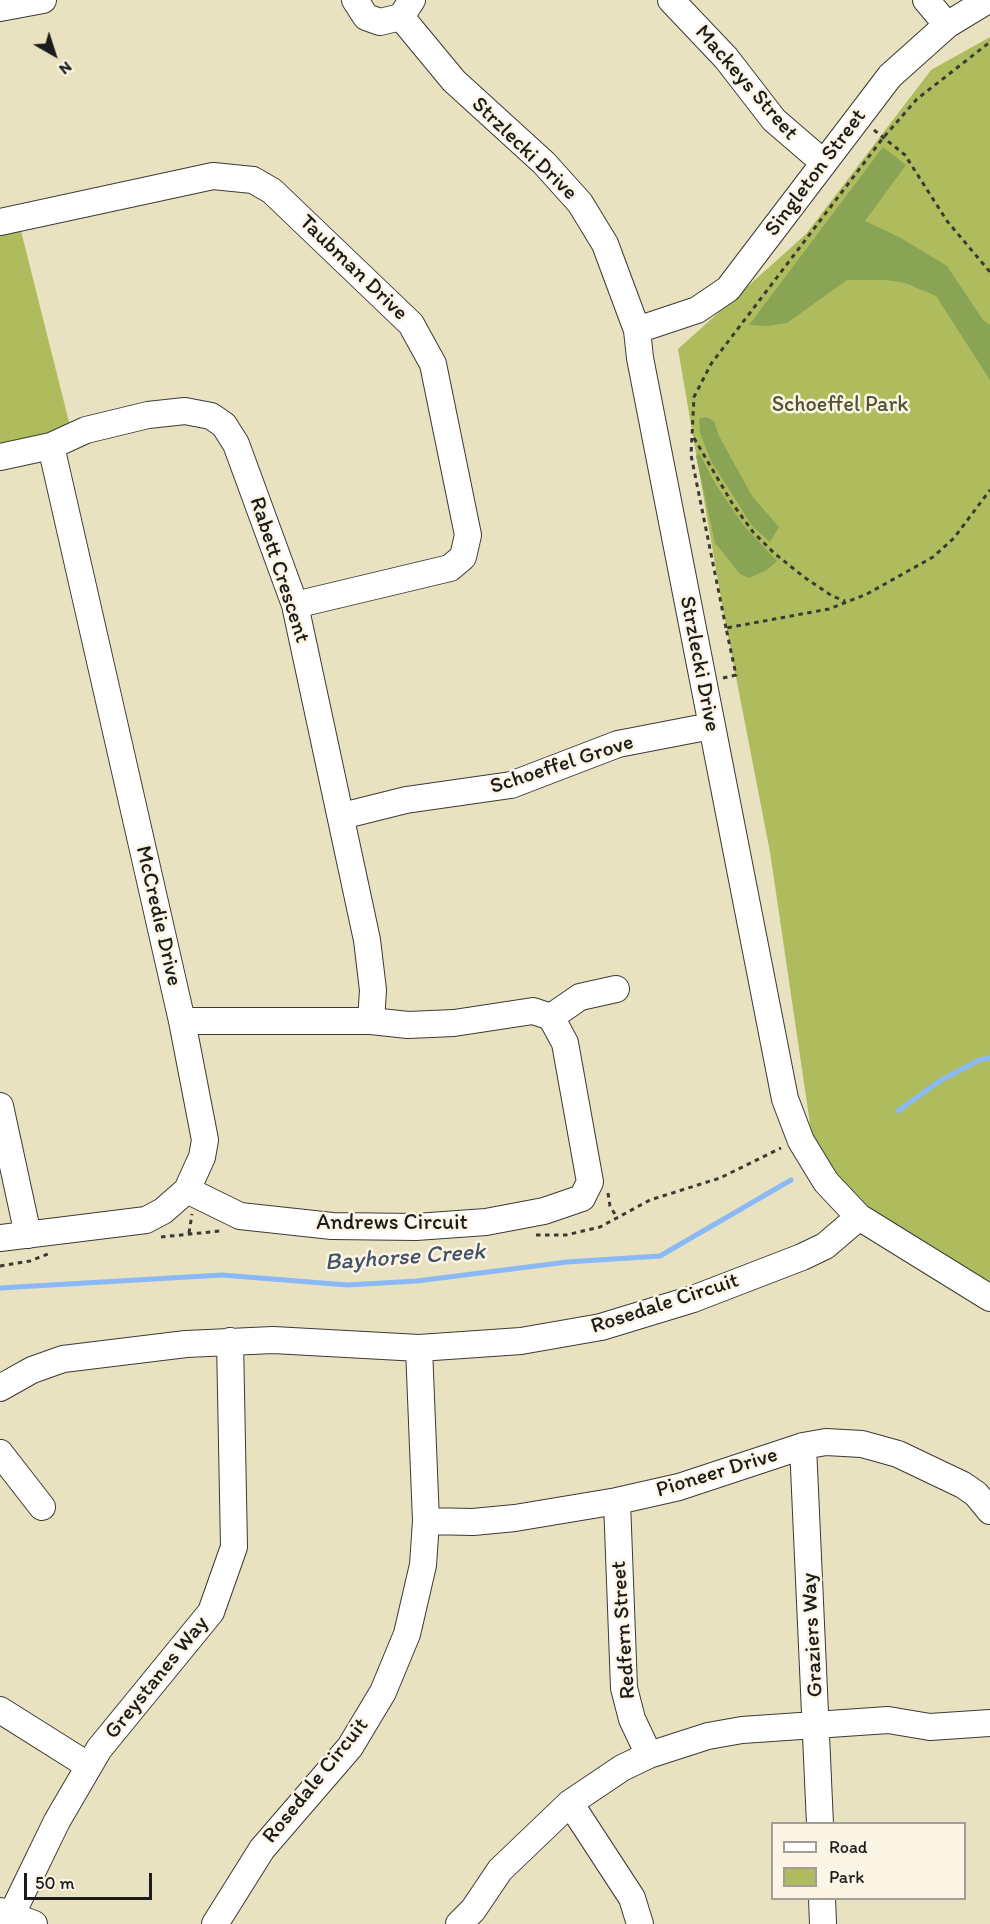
<!DOCTYPE html>
<html>
<head>
<meta charset="utf-8">
<style>
  body { margin:0 }
  #map { position:relative; width:990px; height:1924px; overflow:hidden; background:#e9e2c0; font-family:Itim,sans-serif }
  canvas { display:block }
  .legend { position:absolute; left:771px; top:1822px; width:195px; height:78px; box-sizing:border-box; background:#fcf5e5; border:2px solid #a29e95; margin:0; padding:8px 10px; list-style:none; font-size:18px; color:#1c1c1c }
  .legend li { display:flex; align-items:center; gap:12px; height:30px }
  .legend b { width:30px; border:2px solid #a29e95 }
  .north { position:absolute; left:24px; top:24px; width:60px; height:60px; -webkit-text-stroke:4px #fcf5e5; paint-order:stroke; rotate:141deg; font-size:16px; font-weight:700; line-height:24px; text-align:center; color:#1c1c1c }
  .north::after { content:''; display:block; margin:auto; width:21px; height:27px; background:#1c1c1c; clip-path:polygon(50% 0,100% 100%,50% 72%,0 100%) }
  .scale { position:absolute; left:24px; top:1873px; width:128px; height:27px; box-sizing:border-box; border:3px solid #1c1c1c; border-top:0; padding-left:8px; font-size:18px; line-height:21px; white-space:nowrap; color:#1c1c1c; -webkit-text-stroke:4px #fcf5e5; paint-order:stroke }
</style>
</head>
<body>
<div id="map">
<canvas width="990" height="1924"></canvas>
<ul class="legend">
<li><b style="height:8px;background:#fff"></b>Road</li>
<li><b style="height:16px;background:#aebc5e"></b>Park</li>
</ul>
<div class="north">N</div>
<div class="scale">50 m</div>
</div>
<script>
const c = document.querySelector('canvas').getContext('2d');
c.lineJoin = 'round';
function paint(path, color) {
  c.fillStyle = color;
  c.fill(path, 'evenodd');
}
function shape(rows) {
  const path = new Path2D();
  for (const r of rows) {
    path.moveTo(r[0], r[1]);
    for (let i = 2; i < r.length; i += 2) path.lineTo(r[i], r[i + 1]);
  }
  return path;
}
function stroke(path, color, width, dash) {
  c.strokeStyle = color;
  c.lineWidth = width;
  c.lineCap = dash ? 'butt' : 'round';
  c.setLineDash(dash || []);
  c.stroke(path);
}
function drawText(font, color, halo, rows, align = 'center') {
  c.font = font + ' Itim,sans-serif';
  c.lineWidth = 5;
  c.setLineDash([]);
  c.textBaseline = 'middle';
  c.strokeStyle = halo;
  c.fillStyle = color;
  for (const [text, x, y, turn = 0] of rows) {
    c.save();
    c.translate(x, y);
    c.rotate((+turn || 0) * Math.PI / 180);
    c.textAlign = isNaN(turn) ? turn : align;
    if (halo) c.strokeText(text, 0, 0);
    c.fillText(text, 0, 0);
    c.restore();
  }
}
paint(shape([
  [990,37,990,1281,947,1261,847,1194,813,1144,770,852,723,610,678,349,806,234,931,70],
  [20,227,70,426,44,437,0,448,0,232]
]), '#aebc5e');
paint(shape([
  [883,147,906,165,865,221,901,238,947,266,983,320,990,325,990,380,936,296,905,283,887,280,847,280,787,323,768,326,749,325],
  [706,417,714,421,719,436,752,496,779,527,770,542,753,527,711,461,700,433,699,419],
  [699,453,716,485,744,526,777,561,767,570,749,578,740,574,715,543,696,456]
]), '#8aa455');
stroke(shape([
  [898,1111,938,1082,979,1060,990,1058],
  [0,1288,222,1275,347,1285,417,1281,567,1262,660,1256,791,1180]
]), '#8ab9f5', 5);
const minor = shape([
  [355,0,366,17,380,22,401,17,412,0],
  [671,0,726,58,774,120,824,163],
  [926,0,947,25],
  [0,8,43,0],
  [401,17,454,81,544,163,580,203,605,244,637,330,640,358,785,1099,801,1141,826,1182,859,1217,990,1298],
  [0,222,213,176,253,180,272,191,411,324,433,364,468,535,463,557,450,568,295,605],
  [637,330,697,310,728,289,890,76,947,25,988,0],
  [0,457,51,446,86,430,148,415,185,411,211,416,224,425,236,444,295,605,367,940,373,990,371,1021],
  [342,816,406,800,511,785,618,744,711,726],
  [551,1017,580,997,616,989],
  [182,1021,371,1021,408,1025,454,1023,533,1011,551,1017,565,1043,590,1182,582,1198,544,1211,486,1222,416,1227,332,1226,240,1216,187,1190],
  [0,1106,28,1235],
  [0,1238,146,1220,163,1211,187,1190,202,1157,205,1140,182,1021,51,446],
  [0,1388,32,1370,63,1359,186,1344,273,1340,419,1348,521,1341,601,1327,693,1299,802,1257,825,1246,859,1217],
  [803,1446,820,1824],
  [0,1453,42,1507],
  [617,1501,624,1688,632,1719,649,1755],
  [426,1521,473,1522,515,1518,617,1501,679,1487,803,1446,826,1442,862,1444,898,1454,963,1485,976,1494,990,1511],
  [0,1710,89,1766],
  [570,1803,632,1898,640,1924],
  [822,1898,823,1924],
  [0,1911,34,1924],
  [7,1924,57,1821,99,1749,211,1612,234,1547,230,1341],
  [215,1924,262,1849,350,1747,383,1692,407,1634,423,1565,426,1521,419,1348],
  [459,1924,473,1910,500,1870,570,1803,622,1768,649,1755,708,1736,742,1730,888,1720,930,1727,990,1723]
]);
stroke(minor, '#3b3a35', 28);
stroke(shape([
  [874,130,905,155,947,221,990,272],
  [694,438,732,503,753,532,774,553,804,577,832,596,845,601],
  [726,628,691,455,694,397,711,364,883,138,917,99,990,42],
  [723,678,736,675,726,628,829,609,867,594,933,557,954,538,990,490],
  [608,1193,610,1206,616,1216],
  [189,1233,192,1214],
  [536,1235,566,1235,600,1227,650,1200,720,1178,781,1148],
  [161,1237,220,1231],
  [0,1266,30,1261,48,1254]
]), '#3b3a35', 3, [4.5, 4.5]);
stroke(minor, '#fff', 26);
drawText('22px', '#1c1c1c', '#fcf5e5', [
  ["Mackeys Street",746,83,49],
  ["Strzlecki Drive",524,149,44],
  ["Singleton Street",816,173,-53],
  ["Taubman Drive",353,268,44],
  ["Rabett Crescent",279,570,72],
  ["Strzlecki Drive",699,664,79],
  ["Schoeffel Grove",562,765,-18],
  ["McCredie Drive",158,916,77],
  ["Andrews Circuit",392,1223],
  ["Rosedale Circuit",665,1304,-18],
  ["Pioneer Drive",717,1473,-17],
  ["Redfern Street",624,1630,-94],
  ["Graziers Way",813,1635,-93],
  ["Greystanes Way",157,1678,-51],
  ["Rosedale Circuit",316,1781,-51]
]);
drawText('22px', '#4f5433', '#fcf5e5', [
  ["Schoeffel Park",840,405]
]);
drawText('italic 24px', '#425368', '#fcf5e5', [
  ["Bayhorse Creek",405,1258,-4]
]);
</script>
</body>
</html>
